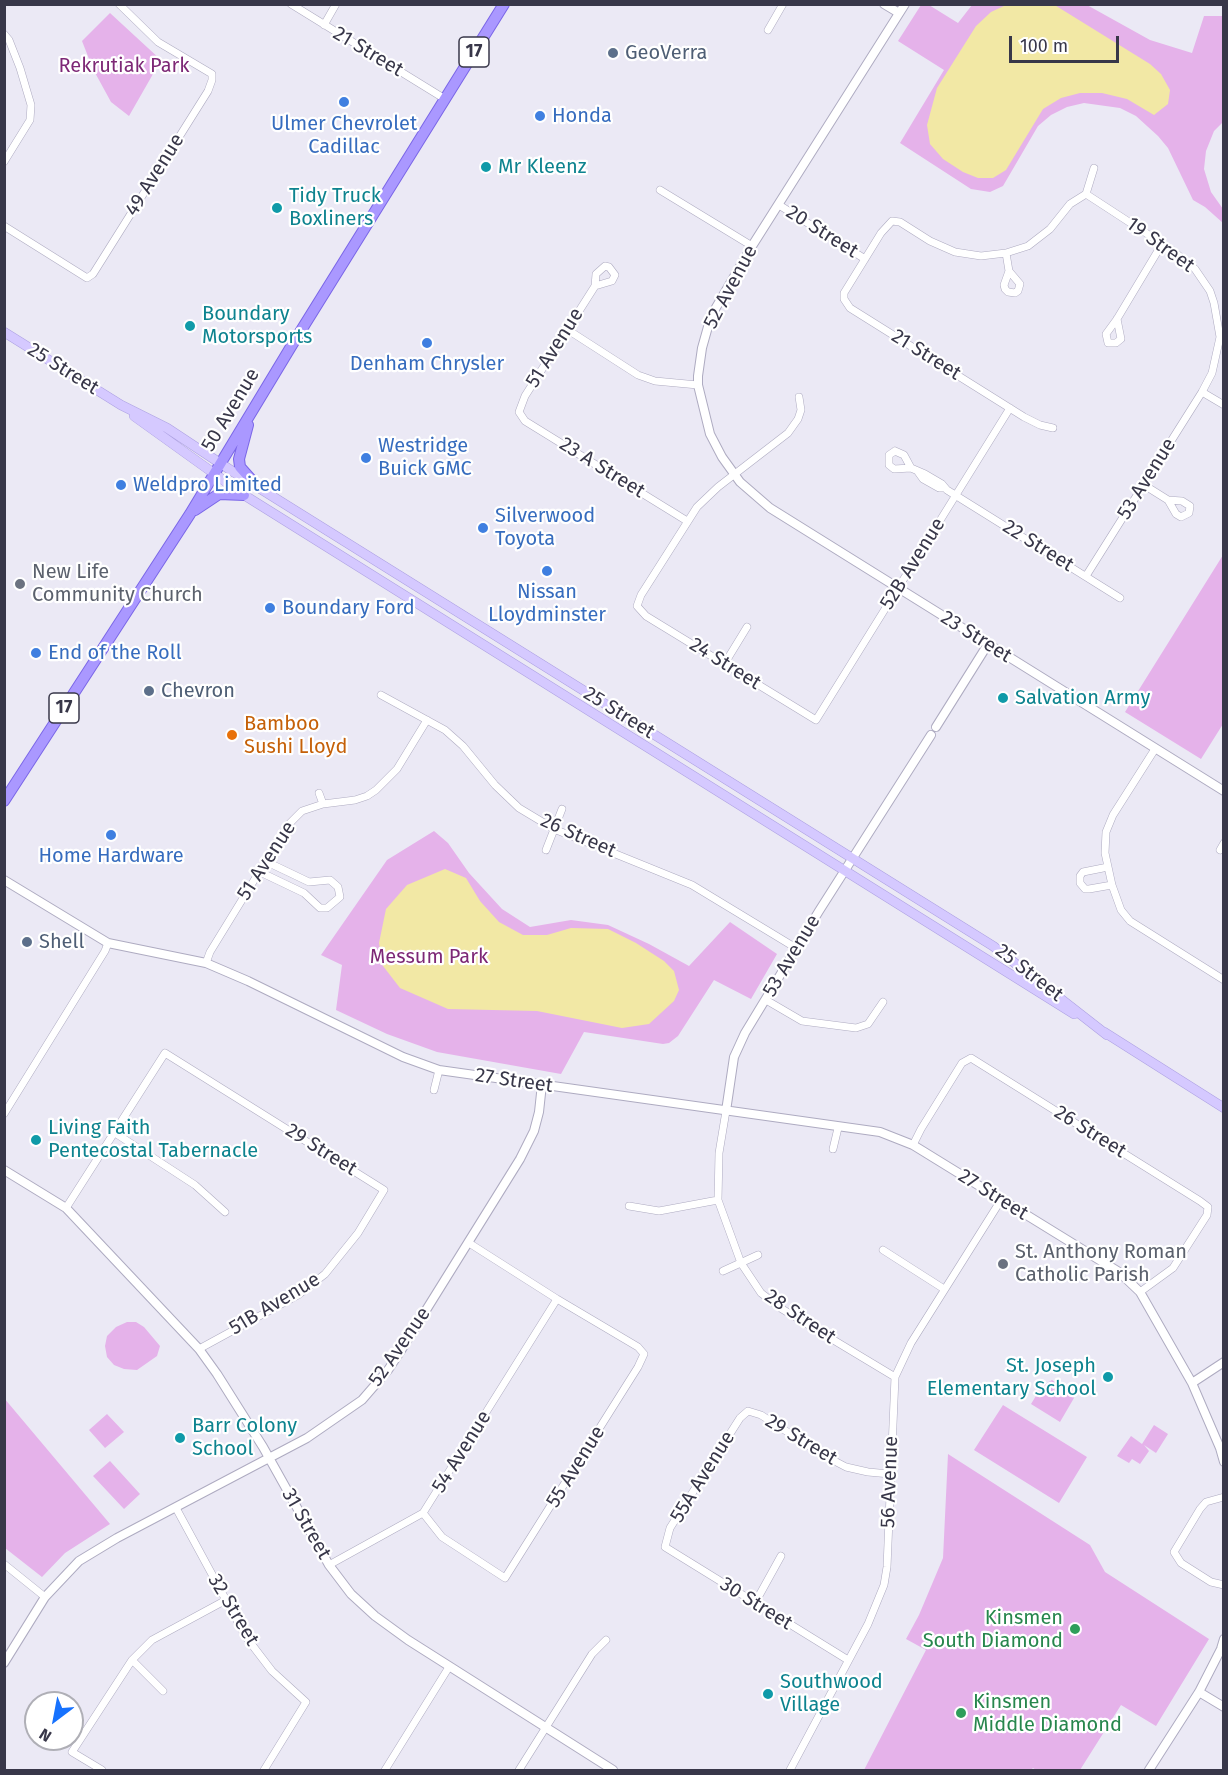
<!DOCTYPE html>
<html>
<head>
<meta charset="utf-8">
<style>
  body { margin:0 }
  #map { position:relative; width:1228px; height:1775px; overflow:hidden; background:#ebe9f5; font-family:"Fira Sans",sans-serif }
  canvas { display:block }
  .frame { position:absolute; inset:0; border:6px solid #383749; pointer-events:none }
  .north { position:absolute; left:24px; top:1691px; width:60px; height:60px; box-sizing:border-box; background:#fff; border:2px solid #afafb6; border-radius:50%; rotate:212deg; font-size:16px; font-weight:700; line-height:24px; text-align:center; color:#383749 }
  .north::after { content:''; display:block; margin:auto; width:21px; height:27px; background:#1772fe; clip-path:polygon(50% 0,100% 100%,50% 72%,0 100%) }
  .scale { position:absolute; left:1009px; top:36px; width:110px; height:27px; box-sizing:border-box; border:3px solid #383749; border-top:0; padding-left:8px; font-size:18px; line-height:21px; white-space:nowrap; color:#383749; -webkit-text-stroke:4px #fff; paint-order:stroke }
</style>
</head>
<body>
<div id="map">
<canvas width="1228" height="1775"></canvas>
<div class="frame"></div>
<div class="north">N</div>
<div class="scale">100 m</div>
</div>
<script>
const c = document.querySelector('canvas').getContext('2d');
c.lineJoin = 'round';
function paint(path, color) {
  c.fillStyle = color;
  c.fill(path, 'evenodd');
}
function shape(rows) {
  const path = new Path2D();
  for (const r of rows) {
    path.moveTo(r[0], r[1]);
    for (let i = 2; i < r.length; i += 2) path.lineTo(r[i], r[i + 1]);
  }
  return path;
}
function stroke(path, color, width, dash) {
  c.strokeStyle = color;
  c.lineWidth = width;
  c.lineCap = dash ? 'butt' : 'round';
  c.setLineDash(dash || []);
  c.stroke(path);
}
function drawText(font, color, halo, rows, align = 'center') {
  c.font = font + ' "Fira Sans",sans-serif';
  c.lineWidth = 4.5;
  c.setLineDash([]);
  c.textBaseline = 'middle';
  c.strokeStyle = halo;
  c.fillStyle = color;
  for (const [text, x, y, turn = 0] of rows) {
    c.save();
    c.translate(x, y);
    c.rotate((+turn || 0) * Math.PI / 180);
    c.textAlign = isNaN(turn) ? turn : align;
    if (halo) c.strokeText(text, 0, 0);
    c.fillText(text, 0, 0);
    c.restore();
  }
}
paint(shape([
  [921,5,929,5,958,23,972,5,1087,5,1150,40,1192,53,1204,16,1223,16,1223,122,1214,131,1206,151,1204,169,1211,192,1223,209,1223,223,1205,207,1193,200,1168,148,1158,136,1136,116,1120,108,1084,103,1067,107,1051,115,1038,126,1003,186,990,192,971,189,900,143,944,70,898,41],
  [110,13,161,60,129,116,111,102,93,69,82,41],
  [1223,555,1223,724,1201,759,1125,712],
  [434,831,448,843,469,873,502,909,530,927,571,920,608,925,649,944,689,966,730,922,777,954,751,999,714,980,678,1036,669,1043,663,1044,584,1032,561,1074,437,1052,387,1034,336,1010,342,965,321,955,387,860],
  [127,1322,136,1322,144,1327,160,1346,157,1356,137,1370,124,1369,114,1365,107,1357,105,1346,107,1336,116,1327],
  [1052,1380,1071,1393,1074,1398,1060,1422,1031,1404,1042,1386],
  [4,1398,110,1524,65,1553,42,1577,5,1548],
  [1003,1405,1087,1457,1059,1503,974,1450],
  [107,1414,124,1432,105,1448,89,1430],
  [1154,1425,1168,1434,1156,1453,1144,1445,1149,1451,1140,1464,1132,1459,1129,1463,1117,1456,1131,1436,1142,1444],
  [948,1454,1090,1545,1105,1572,1209,1639,1156,1726,1121,1705,1080,1770,1036,1770,1033,1768,1031,1770,864,1770,926,1650,906,1639,919,1615,943,1558],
  [110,1461,140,1494,124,1509,93,1476]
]), '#e5b2ea');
paint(shape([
  [1053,4,1150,64,1161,74,1170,90,1168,104,1154,115,1127,99,1102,93,1080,93,1061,98,1043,109,1006,170,993,178,978,178,963,172,943,159,930,144,927,125,937,88,976,26,991,12,1006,5],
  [445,869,466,878,480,901,499,922,523,935,547,935,571,928,608,929,636,943,664,961,674,971,679,990,674,1001,649,1024,622,1028,537,1011,448,1009,400,988,383,966,379,943,386,909,407,885]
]), '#f2e8a5');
const minor = shape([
  [291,4,445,99],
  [324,25,336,4],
  [768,30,783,4],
  [4,34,9,40,20,68,31,105,30,120,4,162],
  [660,190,752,246],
  [1086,194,1172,250,1195,269,1210,291,1214,303,1220,337,1212,373,1202,392,1086,576],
  [779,205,865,259],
  [4,226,87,278,93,274,208,91,212,80,212,74,158,42,119,4],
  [1006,253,1009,271],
  [1009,271,1020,284,1018,291,1015,293,1008,292,1005,289,1004,285,1009,271],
  [595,286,612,281,615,275,609,267,605,266,596,274,595,286,525,396,519,412,525,421,687,521],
  [1117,319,1162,244],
  [1117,319,1121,339,1116,343,1108,343,1106,334,1117,319],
  [568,330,638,375,655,381,698,385],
  [1202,392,1224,405],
  [799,397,801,410,798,419,788,433,718,487,697,507,641,595,637,606,646,616,816,720,1010,408],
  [1053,428,1040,425,1024,417,850,308,844,299,844,293,881,233,892,221,900,222,930,241,955,252,981,256,1006,253,1028,246,1050,229,1070,204,1086,194,1094,168],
  [895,451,904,455,911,468,894,469,889,465,889,455,895,451],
  [911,468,925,474,942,484,947,490,1120,598],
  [918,472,923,479,939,488,944,488],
  [1144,485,1168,500],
  [1168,500,1182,501,1190,506,1189,513,1181,517,1176,514,1168,500],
  [725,663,747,627],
  [381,695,445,730,463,746,495,785,519,808,554,829,692,885,796,948],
  [1155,749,1113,815,1106,832,1105,853,1112,885,1121,910,1130,921,1224,980],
  [319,793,323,804],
  [546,850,562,809],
  [1220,850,1224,843],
  [1108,867,1083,872,1080,876,1080,883,1085,889,1089,889,1112,885],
  [258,871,304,893,320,908,327,908,340,897,338,887,330,880,309,882,265,861],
  [206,963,210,952,288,825,302,811,323,804,355,800,367,796,376,790,397,769,427,720],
  [766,1000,802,1021,856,1028,868,1024,883,1002],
  [434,1090,439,1070],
  [726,1111,719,1153,718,1200,741,1263,761,1293,782,1309,895,1377],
  [4,1114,105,951,108,943],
  [115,1133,195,1185,225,1212],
  [913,1145,921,1129,962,1063,971,1058,1200,1201,1208,1207,1207,1215,1173,1268,1140,1292],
  [833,1149,838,1128],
  [629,1206,659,1211,718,1200],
  [66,1208,165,1053,384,1190,358,1233,325,1274,298,1295,199,1349],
  [883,1250,944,1289],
  [723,1271,758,1255],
  [1224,1497,1206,1502,1200,1509,1174,1552,1181,1563,1211,1582,1224,1585],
  [176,1508,246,1637,272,1671,306,1702,264,1770],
  [423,1513,442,1537,505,1578,638,1367,644,1354,638,1347,557,1299,469,1243],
  [4,1564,45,1597],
  [329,1565,423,1513,557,1299],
  [755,1603,781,1556],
  [132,1660,163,1691],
  [848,1660,665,1547,670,1528,740,1418,748,1411,761,1415,825,1456,846,1467,868,1472,890,1474],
  [102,1770,72,1752,132,1660,152,1640,226,1600],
  [385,1770,449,1667],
  [519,1770,592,1654,606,1640],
  [790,1770,868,1624,884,1585,887,1567,895,1377,911,1343,1001,1200]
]);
const tertiary = shape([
  [884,4,899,13],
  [905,4,752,246,711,316,702,348,698,376,698,385,710,434,722,457,740,482,770,508,1224,791],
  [936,727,988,644],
  [4,880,108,943,206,963,248,981,403,1057,439,1070,880,1132,913,1145,1119,1272,1140,1292,1192,1383,1220,1448,1224,1462],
  [726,1111,734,1057,745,1033,819,911,931,735],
  [4,1170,66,1208,199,1349,217,1374,263,1447,329,1565,351,1594,375,1616,408,1640,613,1770],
  [1192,1383,1224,1362],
  [4,1663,45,1597,79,1561,117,1538,307,1438,362,1400,388,1370,400,1352,520,1159,534,1131,539,1112,542,1084],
  [1199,1692,1224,1707],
  [1149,1770,1199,1692,1221,1649,1224,1639]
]);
const secondary = shape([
  [4,332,121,405,167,428,235,473,993,946,1107,1035],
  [134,416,244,495,1074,1014],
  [1104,1032,1224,1108]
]);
const primary = shape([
  [248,425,239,459,240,467,257,486],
  [195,510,219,494,244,495],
  [4,801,190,514,292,345,504,4]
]);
stroke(minor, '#aeabc1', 8);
stroke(tertiary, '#aeabc1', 10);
stroke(secondary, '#ada1e2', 10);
stroke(primary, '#7a66e7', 12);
stroke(minor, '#fff', 7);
stroke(tertiary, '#fff', 8);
stroke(secondary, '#d5c9ff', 9);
stroke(primary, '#aa98ff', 10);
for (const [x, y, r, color] of [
  [613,53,6,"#5c6f8a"],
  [344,102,6,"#3f7fe0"],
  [540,116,6,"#3f7fe0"],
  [486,167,6,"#0f9aa8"],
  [277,208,6,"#0f9aa8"],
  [190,326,6,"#0f9aa8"],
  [427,343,6,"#3f7fe0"],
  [366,458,6,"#3f7fe0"],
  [121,485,6,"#3f7fe0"],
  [483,528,6,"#3f7fe0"],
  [547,571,6,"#3f7fe0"],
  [20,584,6,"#6b7280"],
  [270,608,6,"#3f7fe0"],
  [36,653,6,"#3f7fe0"],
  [149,691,6,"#5c6f8a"],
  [1003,698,6,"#0f9aa8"],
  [232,735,6,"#e8710a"],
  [111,835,6,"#3f7fe0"],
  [27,942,6,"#5c6f8a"],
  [36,1140,6,"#0f9aa8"],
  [1003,1264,6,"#6b7280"],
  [1108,1377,6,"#0f9aa8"],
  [180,1438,6,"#0f9aa8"],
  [1075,1629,6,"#2e9e5b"],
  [768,1694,6,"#0f9aa8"],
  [961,1713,6,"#2e9e5b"]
]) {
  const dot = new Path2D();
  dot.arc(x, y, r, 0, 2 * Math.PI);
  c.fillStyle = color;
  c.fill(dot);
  stroke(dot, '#fff', 2);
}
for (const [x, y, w] of [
  [474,52,30],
  [64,708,30]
]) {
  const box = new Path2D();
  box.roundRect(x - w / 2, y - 15, w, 30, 4.5);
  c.fillStyle = '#fff';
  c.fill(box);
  stroke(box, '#383749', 1.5);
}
drawText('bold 18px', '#383749', null, [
  ["17",474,52],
  ["17",64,708]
]);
drawText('20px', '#383749', '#fff', [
  ["21 Street",368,52,31],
  ["49 Avenue",155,175,-58],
  ["20 Street",822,232,32],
  ["19 Street",1160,245,36],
  ["52 Avenue",731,287,-62],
  ["51 Avenue",555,348,-58],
  ["21 Street",926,355,32],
  ["25 Street",63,369,32],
  ["50 Avenue",231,410,-59],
  ["23 A Street",602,468,32],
  ["53 Avenue",1147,479,-58],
  ["22 Street",1038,546,32],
  ["52B Avenue",913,564,-58],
  ["23 Street",976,637,32],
  ["24 Street",725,664,32],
  ["25 Street",619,713,32],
  ["26 Street",578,836,24],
  ["51 Avenue",267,861,-57],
  ["53 Avenue",792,956,-59],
  ["25 Street",1029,973,38],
  ["27 Street",514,1081,8],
  ["26 Street",1090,1132,32],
  ["29 Street",321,1150,32],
  ["27 Street",993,1195,32],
  ["51B Avenue",275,1304,-31],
  ["28 Street",800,1317,34],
  ["52 Avenue",400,1347,-55],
  ["29 Street",801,1440,31],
  ["54 Avenue",462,1452,-58],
  ["55 Avenue",576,1467,-58],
  ["55A Avenue",703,1477,-58],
  ["56 Avenue",890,1482,-88],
  ["31 Street",306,1524,60],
  ["30 Street",756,1604,32],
  ["32 Street",233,1610,59]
]);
drawText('20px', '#4e5e75', '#fff', [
  ["GeoVerra",625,53],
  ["Chevron",161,691],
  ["Shell",39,942]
], 'left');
drawText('20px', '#7d2876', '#fff', [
  ["Rekrutiak Park",124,66],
  ["Messum Park",429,957]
]);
drawText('20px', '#366cbe', '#fff', [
  ["Honda",552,116],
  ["Ulmer Chevrolet",344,124,"center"],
  ["Cadillac",344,147,"center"],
  ["Denham Chrysler",427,364,"center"],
  ["Westridge",378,446],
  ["Buick GMC",378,469],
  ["Weldpro Limited",133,485],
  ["Silverwood",495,516],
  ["Toyota",495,539],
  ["Nissan",547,592,"center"],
  ["Lloydminster",547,615,"center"],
  ["Boundary Ford",282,608],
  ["End of the Roll",48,653],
  ["Home Hardware",111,856,"center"]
], 'left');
drawText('20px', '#0d838f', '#fff', [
  ["Mr Kleenz",498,167],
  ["Tidy Truck",289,196],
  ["Boxliners",289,219],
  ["Boundary",202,314],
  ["Motorsports",202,337],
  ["Salvation Army",1015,698],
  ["Living Faith",48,1128],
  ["Pentecostal Tabernacle",48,1151],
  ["St. Joseph",1096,1366,"right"],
  ["Elementary School",1096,1389,"right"],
  ["Barr Colony",192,1426],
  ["School",192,1449],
  ["Southwood",780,1682],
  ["Village",780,1705]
], 'left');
drawText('20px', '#5b616d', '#fff', [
  ["New Life",32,572],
  ["Community Church",32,595],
  ["St. Anthony Roman",1015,1252],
  ["Catholic Parish",1015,1275]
], 'left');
drawText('20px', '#c56008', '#fff', [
  ["Bamboo",244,724],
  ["Sushi Lloyd",244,747]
], 'left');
drawText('20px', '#27864d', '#fff', [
  ["Kinsmen",1063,1618],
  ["South Diamond",1063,1641],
  ["Kinsmen",973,1702,"left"],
  ["Middle Diamond",973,1725,"left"]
], 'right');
</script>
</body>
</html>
